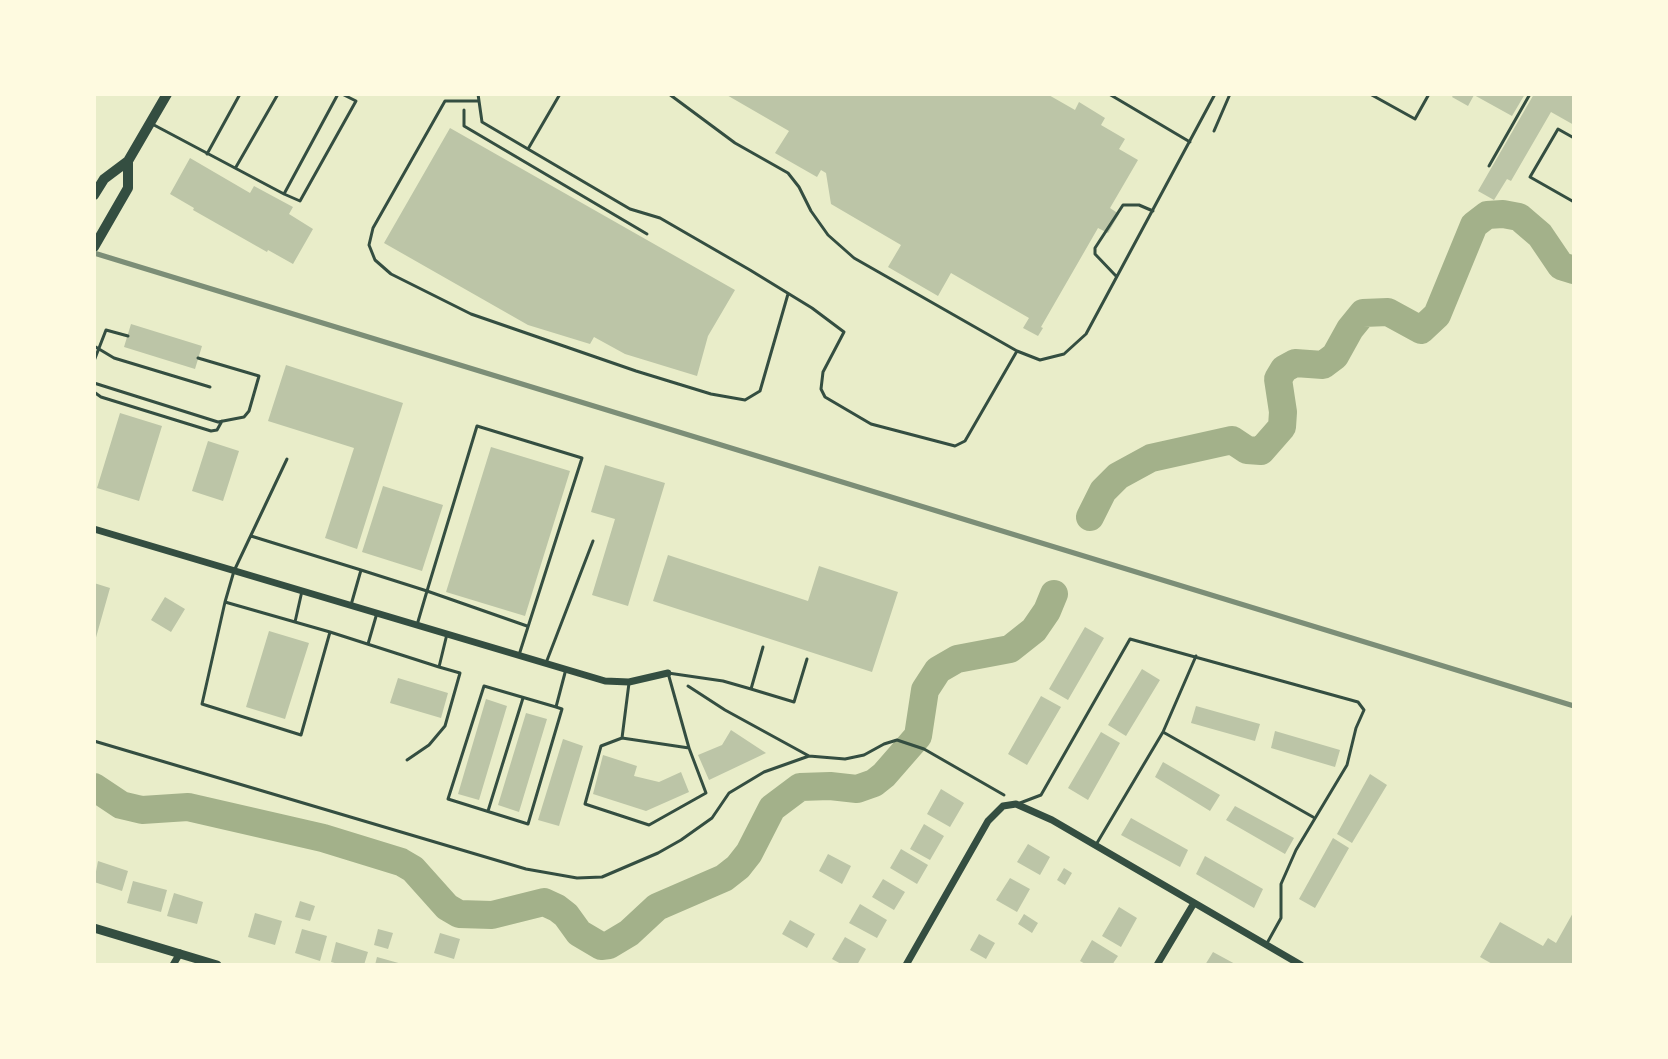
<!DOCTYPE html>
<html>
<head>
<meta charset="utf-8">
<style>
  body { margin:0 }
  #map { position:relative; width:1668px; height:1059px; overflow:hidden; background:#e9edc9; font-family:"Source Sans 3",sans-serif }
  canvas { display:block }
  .frame { position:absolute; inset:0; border:96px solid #fefae0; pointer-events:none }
</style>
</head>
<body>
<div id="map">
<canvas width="1668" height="1059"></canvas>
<div class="frame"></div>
</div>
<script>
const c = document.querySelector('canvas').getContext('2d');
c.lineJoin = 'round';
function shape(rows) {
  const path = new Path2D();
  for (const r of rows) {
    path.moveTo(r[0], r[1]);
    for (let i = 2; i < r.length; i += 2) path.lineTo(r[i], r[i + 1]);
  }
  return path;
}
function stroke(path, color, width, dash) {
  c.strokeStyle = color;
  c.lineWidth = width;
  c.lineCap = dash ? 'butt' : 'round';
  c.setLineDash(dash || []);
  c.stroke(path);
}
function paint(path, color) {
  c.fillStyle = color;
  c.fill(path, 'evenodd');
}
stroke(shape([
  [1090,517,1103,491,1118,476,1151,458,1232,440,1247,450,1261,451,1282,427,1283,412,1278,379,1284,369,1295,363,1323,365,1335,356,1350,329,1363,313,1388,312,1421,330,1437,315,1474,225,1487,215,1503,214,1519,217,1540,235,1561,266,1574,270],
  [94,787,121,805,142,810,188,807,323,838,401,862,413,869,447,907,459,914,492,915,544,902,557,908,566,915,579,933,601,946,609,945,629,933,657,907,724,878,738,867,749,853,772,808,800,787,830,786,857,789,874,783,884,775,918,736,925,690,938,670,957,659,1010,649,1034,630,1047,611,1054,594]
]), '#a3b18a', 28);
paint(shape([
  [725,94,1047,94,1075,110,1079,102,1105,118,1101,125,1125,139,1119,149,1138,160,1110,208,1119,214,1108,233,1098,228,1041,327,1043,328,1038,336,1023,328,1029,318,951,273,938,296,888,267,901,245,831,204,826,173,821,170,817,177,775,153,789,131],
  [1454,94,1525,94,1512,116,1474,95,1468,106,1452,97],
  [1534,94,1574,94,1574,125,1551,112,1511,181,1507,179,1494,200,1478,191],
  [450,128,735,290,708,336,697,376,625,354,594,337,590,344,528,325,384,243],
  [190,158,250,193,254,186,293,207,289,214,313,229,293,264,268,250,267,252,193,210,194,208,170,194],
  [131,324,202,346,195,369,124,347],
  [286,365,403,403,357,549,325,538,354,448,268,421],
  [120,413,162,426,139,501,97,488],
  [208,441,239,451,223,501,192,491],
  [491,447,570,471,525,616,446,592],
  [605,465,665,483,628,606,592,595,615,519,591,512],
  [383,486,443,505,422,571,362,552],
  [668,555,808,601,819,566,898,592,872,672,653,601],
  [94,583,110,588,95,641,94,641],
  [165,597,185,609,171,632,151,620],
  [1085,627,1104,638,1068,700,1049,689],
  [269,631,309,643,285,719,246,707],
  [1142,669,1160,680,1126,736,1108,725],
  [398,678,448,693,441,718,390,703],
  [1041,696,1061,707,1027,765,1008,754],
  [486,699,507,706,479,800,458,794],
  [1196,706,1260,724,1255,741,1191,723],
  [526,713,547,719,519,812,498,805],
  [731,730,766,753,709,780,698,755,722,745],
  [1275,731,1340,750,1335,767,1271,748],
  [1101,732,1120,743,1088,800,1068,788],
  [563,739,583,746,559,826,538,820],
  [603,755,637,766,634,776,659,782,681,772,689,792,646,811,593,794],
  [1163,762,1220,795,1210,811,1155,777],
  [1370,774,1387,785,1352,843,1337,834],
  [941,789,964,803,950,827,927,814],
  [1235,806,1294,838,1285,854,1226,820],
  [1131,818,1188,850,1180,867,1121,835],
  [924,824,944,836,930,860,910,849],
  [1333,838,1349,848,1315,908,1299,899],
  [1028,844,1050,857,1040,875,1017,862],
  [901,849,928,865,917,884,890,868],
  [828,854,851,866,842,884,819,871],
  [1205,856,1263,889,1254,908,1196,874],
  [98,861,128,871,122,891,94,882],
  [1064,868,1072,873,1065,885,1057,880],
  [1010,878,1030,889,1017,912,996,900],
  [883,879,905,892,894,910,872,897],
  [133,881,167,890,161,912,127,903],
  [174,893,203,902,197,924,167,916],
  [300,901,315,906,310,921,295,917],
  [860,904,887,920,877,938,849,923],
  [1119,907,1137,918,1121,947,1102,936],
  [1574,911,1574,965,1494,965,1480,957,1500,922,1543,946,1548,938,1556,943],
  [255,913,282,921,275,945,248,937],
  [1024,914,1038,923,1032,933,1018,924],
  [790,920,815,934,807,948,782,934],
  [302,929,327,936,320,961,295,953],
  [378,929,393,933,388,949,374,945],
  [440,933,460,939,454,959,434,953],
  [979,934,995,943,986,959,970,950],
  [845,937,866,949,857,965,843,965,832,959],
  [1092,940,1118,956,1112,965,1087,965,1080,961],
  [336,942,368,952,364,965,342,965,331,962],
  [1213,952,1237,965,1205,965],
  [377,957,402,964,402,965,375,965]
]), '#bcc5a7');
stroke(shape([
  [464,110,464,126,647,234],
  [1214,131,1230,94],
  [688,686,725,710,809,756],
  [94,741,526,869,577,878,602,877,658,853,681,840,712,818,729,793,764,772,809,756,845,759,864,755,884,744,897,740,924,749,1004,795]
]), '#344e41', 3);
stroke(shape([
  [478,94,482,122,630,209,660,218,750,270,812,308,844,332,823,372,821,389,825,397,871,424,955,446,965,441,1017,351],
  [669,94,735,143,788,173,799,187,811,211,828,235,854,258,1017,351,1040,360,1064,354,1086,334,1215,94],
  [1109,94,1190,142],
  [1370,94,1415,119,1429,94],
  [479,101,445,101,373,228,369,245,375,260,391,274,471,314,636,371,711,394,745,400,760,391,788,294],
  [154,125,284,194,338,94],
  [1574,138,1558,129,1530,177,1574,202],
  [528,149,560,94],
  [207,154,240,94],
  [1489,166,1530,94],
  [236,167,278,94],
  [284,194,300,201,356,101,342,94],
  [1116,276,1095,254,1095,248,1123,205,1139,205,1153,211],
  [94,346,114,358,210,387],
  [94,361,106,330,128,336],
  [94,383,218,422,244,417,249,411,259,376,198,358],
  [94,392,101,397,211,431,217,430,222,421],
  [251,536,361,570,351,605],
  [361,570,427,591,477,426,582,458,519,655],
  [225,602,330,632,301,735,202,704,225,602,234,571,287,459],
  [295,622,302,591],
  [417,625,427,591,527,626],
  [330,632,439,667,447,634],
  [368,644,377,613],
  [546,663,593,541],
  [629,683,622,738,689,748,668,673,723,681,751,689,763,647],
  [751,689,794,702,807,659],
  [556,707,562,709,528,824,448,799,484,686,556,707,566,669],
  [1163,732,1313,817],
  [622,738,601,746,585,804,649,825,706,793,689,748],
  [407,760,429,745,445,726,460,673,439,667],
  [1020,803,1041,795,1130,639,1358,702,1364,710,1356,728,1347,765,1296,850,1281,884,1281,918,1266,945],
  [488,811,523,698],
  [1097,843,1163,732,1196,656]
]), '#344e41', 3);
stroke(shape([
  [94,529,605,681,629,682,668,673],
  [173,965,180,953],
  [906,965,988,821,1003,806,1016,804,1052,820,1301,965],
  [1157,965,1194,903]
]), '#344e41', 7);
stroke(shape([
  [94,928,217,965]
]), '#344e41', 9);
stroke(shape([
  [94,195,104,179,128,161,167,94],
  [94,247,128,188,128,161]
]), '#344e41', 10);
stroke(shape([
  [94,253,1574,706]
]), '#7c8e77', 5);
</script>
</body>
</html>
